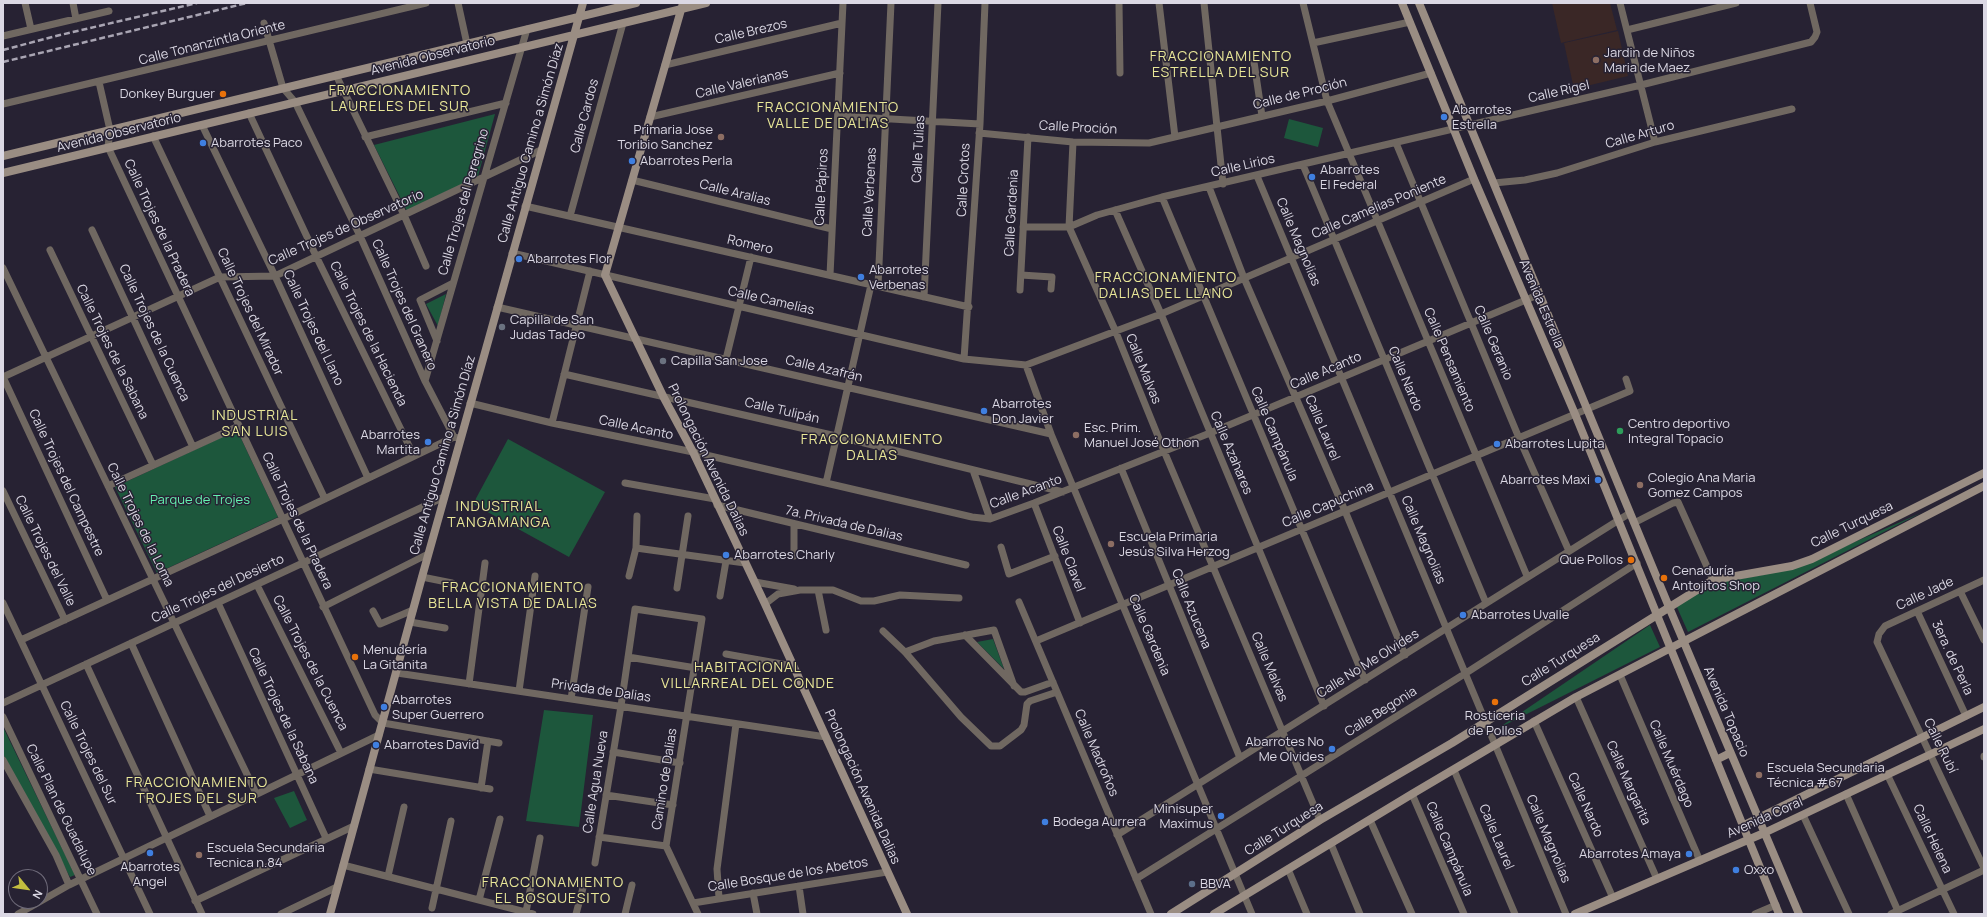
<!DOCTYPE html>
<html>
<head>
<meta charset="utf-8">
<style>
  body { margin:0 }
  #map { position:relative; width:1987px; height:917px; overflow:hidden; background:#272233; font-family:Manrope,sans-serif }
  canvas { display:block }
  .frame { position:absolute; inset:0; border:4px solid #dbd8e4; pointer-events:none }
  .north { position:absolute; left:8px; top:869px; width:40px; height:40px; box-sizing:border-box; background:#272233; border:1px solid #6f6b7a; border-radius:50%; rotate:119deg; font-size:11px; font-weight:700; line-height:16px; text-align:center; color:#dbd8e4 }
  .north::after { content:''; display:block; margin:auto; width:14px; height:18px; background:#c3bd3f; clip-path:polygon(50% 0,100% 100%,50% 72%,0 100%) }
</style>
</head>
<body>
<div id="map">
<canvas width="1987" height="917"></canvas>
<div class="frame"></div>
<div class="north">N</div>
</div>
<script>
const c = document.querySelector('canvas').getContext('2d');
c.lineJoin = 'round';
function paint(path, color) {
  c.fillStyle = color;
  c.fill(path, 'evenodd');
}
function shape(rows) {
  const path = new Path2D();
  for (const r of rows) {
    path.moveTo(r[0], r[1]);
    for (let i = 2; i < r.length; i += 2) path.lineTo(r[i], r[i + 1]);
  }
  return path;
}
function stroke(path, color, width, dash) {
  c.strokeStyle = color;
  c.lineWidth = width;
  c.lineCap = dash ? 'butt' : 'round';
  c.setLineDash(dash || []);
  c.stroke(path);
}
function drawText(font, color, halo, rows, align = 'center') {
  c.font = font + ' Manrope,sans-serif';
  c.lineWidth = 3;
  c.setLineDash([]);
  c.textBaseline = 'middle';
  c.strokeStyle = halo;
  c.fillStyle = color;
  for (const [text, x, y, turn = 0] of rows) {
    c.save();
    c.translate(x, y);
    c.rotate((+turn || 0) * Math.PI / 180);
    c.textAlign = isNaN(turn) ? turn : align;
    if (halo) c.strokeText(text, 0, 0);
    c.fillText(text, 0, 0);
    c.restore();
  }
}
paint(shape([
  [1552,3,1610,3,1617,30,1561,43],
  [1618,31,1628,76,1574,89,1564,43]
]), '#3a2726');
paint(shape([
  [495,114,478,176,407,211,374,145],
  [1289,119,1323,128,1318,147,1284,138],
  [446,294,438,326,426,304],
  [237,430,278,517,157,573,115,487],
  [508,439,605,492,569,557,473,504],
  [1921,513,1688,632,1676,605,1710,584,1762,575,1802,565],
  [1650,625,1660,647,1497,729],
  [993,639,1004,669,977,642],
  [544,710,593,715,579,827,526,821],
  [3,727,75,875,70,877,3,754],
  [294,791,307,820,290,828,274,798]
]), '#1d573c');
stroke(shape([
  [25,3,31,29],
  [73,3,76,19],
  [458,3,467,44],
  [1119,3,1120,73],
  [1159,3,1175,137],
  [1204,3,1223,184],
  [1303,3,1327,101,1527,576],
  [1620,3,1655,142],
  [264,23,283,88,295,102,360,236,425,381,454,437,458,438],
  [1627,30,1736,3],
  [3,36,109,11],
  [1313,43,1410,22],
  [1254,62,1262,116],
  [665,65,842,23],
  [336,75,404,215,426,266],
  [99,82,110,130,108,147,375,715,383,723,389,724,499,743],
  [3,104,426,3],
  [249,113,316,256,414,456],
  [838,116,980,124],
  [650,117,840,73],
  [202,125,275,276,368,478],
  [979,133,1073,142,1149,143,1327,101,1431,73],
  [153,136,325,499],
  [365,137,506,103],
  [1073,142,1069,227,1115,330,1164,451,1320,820],
  [1396,143,1519,438,1569,551],
  [1303,165,1486,603],
  [1257,176,1566,914],
  [632,180,832,229],
  [1494,183,1525,180,1557,173,1655,142,1792,109],
  [1209,187,1244,278,1345,511,1405,655],
  [1162,197,1365,680],
  [525,206,969,307],
  [1115,210,1161,314,1324,706],
  [570,216,623,23],
  [1023,227,1069,227,1097,215,1162,197,1641,85,1811,42,1815,37,1817,32,1810,3],
  [92,230,193,447],
  [50,250,153,465],
  [512,253,964,359,1026,365,1161,314,1474,179],
  [3,268,256,793],
  [830,275,843,3],
  [1021,275,1052,277,1051,289],
  [878,286,891,3],
  [1020,290,1028,137],
  [924,297,938,3],
  [497,307,1051,434],
  [437,341,420,300,453,283],
  [726,359,751,257],
  [964,359,980,124,985,3],
  [1026,365,1051,434,1252,914],
  [564,374,836,436,1063,492],
  [3,377,220,277,275,276,541,150],
  [3,377,107,600],
  [425,381,527,29],
  [470,403,552,423,693,452,972,517,990,519,1034,503,1210,433,1540,294],
  [552,423,590,271],
  [1121,468,1240,758],
  [973,470,990,519],
  [625,483,715,499],
  [826,483,871,285],
  [108,486,239,426],
  [3,491,65,620],
  [1034,503,1080,623],
  [717,505,966,565],
  [1634,523,1673,503,1678,502,1713,580],
  [794,524,794,556],
  [1001,547,1009,574,1055,556],
  [636,548,745,563],
  [629,576,636,548,637,516],
  [422,577,452,583],
  [1984,580,1885,626,1879,634,1877,642,1984,868],
  [755,582,794,589],
  [257,585,341,753],
  [677,588,688,516],
  [818,590,826,630],
  [1960,591,1984,640],
  [720,596,726,561],
  [1019,602,1151,914],
  [3,603,150,914],
  [218,603,326,838],
  [765,604,778,594,800,590,833,590,861,601,874,601,900,595,959,598],
  [323,607,428,554],
  [373,611,380,624,413,610],
  [1917,611,1966,716],
  [410,622,445,628],
  [883,631,905,652,961,717,991,746,1000,746,1021,730,1024,725,1027,704,1030,701,1057,692],
  [965,635,1021,692,1025,692,1053,682],
  [21,640,283,519,454,437],
  [1036,641,1630,391,1626,379],
  [131,643,210,816],
  [905,652,934,641,994,630,1014,686],
  [726,654,793,666],
  [628,657,696,668],
  [86,664,202,914],
  [397,673,826,737],
  [1620,675,1700,861],
  [469,684,485,563],
  [519,691,535,576],
  [1576,697,1657,879],
  [571,699,588,587],
  [3,703,444,497],
  [3,717,97,914],
  [1534,721,1613,898],
  [613,752,680,763],
  [1984,756,1984,757],
  [3,760,56,855,69,885],
  [369,769,490,789],
  [1454,770,1515,914],
  [1887,774,1954,914],
  [481,788,488,741],
  [1412,794,1464,914],
  [1846,794,1898,911],
  [606,795,673,805],
  [1803,815,1849,914],
  [1370,820,1412,914],
  [1117,835,1630,513],
  [599,837,666,846],
  [1331,844,1360,914],
  [666,846,698,914],
  [595,863,621,706,635,609,702,619,666,846],
  [343,865,533,914],
  [1288,869,1307,914],
  [388,876,404,807],
  [1136,879,1466,673,1637,563],
  [799,886,803,914],
  [753,893,757,914],
  [719,898,717,869,736,724],
  [479,900,500,819],
  [195,901,354,826],
  [693,903,887,872],
  [432,908,451,821],
  [526,912,540,838],
  [18,914,69,885,379,735],
  [281,914,337,887],
  [576,914,584,884],
  [625,914,632,885],
  [1755,914,1776,905],
  [1891,914,1984,870]
]), '#706861', 7);
stroke(shape([
  [683,3,605,275,664,398,693,452,765,604,907,914],
  [1402,3,1474,179,1575,414,1779,914],
  [1419,3,1669,607,1799,914],
  [3,156,636,3],
  [3,173,706,3],
  [1716,760,1730,753],
  [1742,826,1984,707],
  [330,914,422,577,583,3],
  [1171,914,1320,820,1452,743,1713,580,1792,566,1812,559,1984,473],
  [1214,914,1412,794,1576,697,1984,486],
  [1575,914,1764,833,1984,729]
]), '#9a8d83', 8);
stroke(shape([
  [3,50,56,36,197,3],
  [3,62,247,3]
]), '#a9a5b3', 2.5, [6, 3]);
for (const [x, y, r, color] of [
  [1596,60,4,"#8d6e63"],
  [223,94,4,"#e8710a"],
  [1444,117,4,"#3f7fe0"],
  [721,137,4,"#8d6e63"],
  [203,143,4,"#3f7fe0"],
  [632,161,4,"#3f7fe0"],
  [1312,177,4,"#3f7fe0"],
  [519,259,4,"#3f7fe0"],
  [861,277,4,"#3f7fe0"],
  [502,327,4,"#6b7280"],
  [663,361,4,"#6b7280"],
  [984,411,4,"#3f7fe0"],
  [1620,431,4,"#2e9e5b"],
  [1076,435,4,"#8d6e63"],
  [428,442,4,"#3f7fe0"],
  [1497,444,4,"#3f7fe0"],
  [1598,480,4,"#3f7fe0"],
  [1640,485,4,"#8d6e63"],
  [1111,544,4,"#8d6e63"],
  [726,555,4,"#3f7fe0"],
  [1631,560,4,"#e8710a"],
  [1664,578,4,"#e8710a"],
  [1463,615,4,"#3f7fe0"],
  [355,657,4,"#e8710a"],
  [1495,702,4,"#e8710a"],
  [384,707,4,"#3f7fe0"],
  [376,745,4,"#3f7fe0"],
  [1332,749,4,"#3f7fe0"],
  [1759,775,4,"#8d6e63"],
  [1221,816,4,"#3f7fe0"],
  [1045,822,4,"#3f7fe0"],
  [150,853,4,"#3f7fe0"],
  [1689,854,4,"#3f7fe0"],
  [199,855,4,"#8d6e63"],
  [1736,870,4,"#3f7fe0"],
  [1192,884,4,"#5c6f8a"]
]) {
  const dot = new Path2D();
  dot.arc(x, y, r, 0, 2 * Math.PI);
  c.fillStyle = color;
  c.fill(dot);
  stroke(dot, '#272233', 1.5);
}
drawText('13px', '#dbd8e4', '#272233', [
  ["Calle Brezos",751,32,-13],
  ["Calle Tonanzintla Oriente",212,43,-14],
  ["Avenida Observatorio",433,56,-14],
  ["Calle Valerianas",742,84,-13],
  ["Calle Rigel",1559,92,-13],
  ["Calle de Proción",1300,94,-14],
  ["Calle Cardos",585,116,-75],
  ["Calle Proción",1078,128,3],
  ["Avenida Observatorio",119,133,-14],
  ["Calle Arturo",1640,135,-16],
  ["Calle Antiguo Camino a Simón Díaz",531,143,-74],
  ["Calle Tulias",919,149,-87],
  ["Calle Lirios",1243,166,-13],
  ["Calle Crotos",964,180,-87],
  ["Calle Pápiros",822,187,-87],
  ["Calle Verbenas",870,192,-87],
  ["Calle Aralias",735,193,14],
  ["Calle Trojes del Peregrino",464,202,-74],
  ["Calle Camelias Poniente",1379,207,-23],
  ["Calle Gardenia",1012,213,-87],
  ["Calle Trojes de la Pradera",159,228,65],
  ["Calle Trojes de Observatorio",346,228,-24],
  ["Calle Magnolias",1298,242,67],
  ["Romero",750,245,13],
  ["Calle Camelias",771,301,13],
  ["Avenida Estrella",1541,304,67],
  ["Calle Trojes del Granero",404,305,66],
  ["Calle Trojes del Mirador",250,312,65],
  ["Calle Trojes del Llano",313,328,65],
  ["Calle Trojes de la Cuenca",154,333,65],
  ["Calle Trojes de la Hacienda",368,334,64],
  ["Calle Geranio",1493,343,67],
  ["Calle Trojes de la Sabana",112,352,64],
  ["Calle Pensamiento",1449,360,67],
  ["Calle Azafrán",824,369,13],
  ["Calle Malvas",1143,369,68],
  ["Calle Acanto",1326,371,-23],
  ["Calle Nardo",1405,379,67],
  ["Calle Tulipán",782,411,13],
  ["Calle Acanto",636,428,12],
  ["Calle Laurel",1322,428,67],
  ["Calle Campánula",1274,434,67],
  ["Calle Azahares",1231,453,67],
  ["Calle Antiguo Camino a Simón Díaz",443,455,-74],
  ["Prolongación Avenida Dalias",708,460,64],
  ["Calle Trojes del Campestre",66,483,65],
  ["Calle Acanto",1026,492,-20],
  ["Calle Capuchina",1328,505,-23],
  ["Calle Trojes de la Pradera",297,521,65],
  ["7a. Privada de Dalias",844,524,13],
  ["Calle Trojes de la Loma",140,525,64],
  ["Calle Turquesa",1852,525,-26],
  ["Calle Magnolias",1423,540,67],
  ["Calle Trojes del Valle",45,551,64],
  ["Calle Clavel",1068,559,69],
  ["Calle Trojes del Desierto",218,589,-25],
  ["Calle Jade",1925,594,-25],
  ["Calle Azucena",1191,609,68],
  ["Calle Gardenia",1149,635,67],
  ["3era. de Perla",1952,658,65],
  ["Calle Turquesa",1561,660,-32],
  ["Calle Trojes de la Cuenca",310,663,63],
  ["Calle No Me Olvides",1368,664,-32],
  ["Calle Malvas",1269,667,67],
  ["Privada de Dalias",601,691,8],
  ["Calle Begonia",1381,712,-32],
  ["Avenida Topacio",1726,712,67],
  ["Calle Trojes de la Sabana",283,716,65],
  ["Calle Rubí",1940,746,64],
  ["Calle Trojes del Sur",88,753,64],
  ["Calle Madroños",1096,753,67],
  ["Calle Muérdago",1671,764,67],
  ["Camino de Dalias",665,779,-81],
  ["Calle Agua Nueva",596,782,-81],
  ["Calle Margarita",1628,783,66],
  ["Prolongación Avenida Dalias",862,787,66],
  ["Calle Nardo",1585,805,66],
  ["Calle Plan de Guadalupe",61,810,64],
  ["Avenida Coral",1765,818,-24],
  ["Calle Turquesa",1284,829,-32],
  ["Calle Laurel",1496,837,67],
  ["Calle Magnolias",1548,839,67],
  ["Calle Helena",1932,839,65],
  ["Calle Campánula",1449,849,67],
  ["Calle Bosque de los Abetos",788,875,-9]
]);
drawText('13px', '#dbd8e4', '#272233', [
  ["Jardin de Niños",1604,53],
  ["Maria de Maez",1604,68],
  ["Donkey Burguer",215,94,"right"],
  ["Abarrotes",1452,110],
  ["Estrella",1452,125],
  ["Primaria Jose",713,130,"right"],
  ["Toribio Sanchez",713,145,"right"],
  ["Abarrotes Paco",211,143],
  ["Abarrotes Perla",640,161],
  ["Abarrotes",1320,170],
  ["El Federal",1320,185],
  ["Abarrotes Flor",527,259],
  ["Abarrotes",869,270],
  ["Verbenas",869,285],
  ["Capilla de San",510,320],
  ["Judas Tadeo",510,335],
  ["Capilla San Jose",671,361],
  ["Abarrotes",992,404],
  ["Don Javier",992,419],
  ["Centro deportivo",1628,424],
  ["Integral Topacio",1628,439],
  ["Esc. Prim.",1084,428],
  ["Manuel José Othon",1084,443],
  ["Abarrotes",420,435,"right"],
  ["Martita",420,450,"right"],
  ["Abarrotes Lupita",1505,444],
  ["Colegio Ana Maria",1648,478],
  ["Gomez Campos",1648,493],
  ["Abarrotes Maxi",1590,480,"right"],
  ["Escuela Primaria",1119,537],
  ["Jesús Silva Herzog",1119,552],
  ["Abarrotes Charly",734,555],
  ["Que Pollos",1623,560,"right"],
  ["Cenaduría",1672,571],
  ["Antojitos Shop",1672,586],
  ["Abarrotes Uvalle",1471,615],
  ["Menudería",363,650],
  ["La Gitanita",363,665],
  ["Abarrotes",392,700],
  ["Super Guerrero",392,715],
  ["Rosticeria",1495,716,"center"],
  ["de Pollos",1495,731,"center"],
  ["Abarrotes No",1324,742,"right"],
  ["Me Olvides",1324,757,"right"],
  ["Abarrotes David",384,745],
  ["Escuela Secundaria",1767,768],
  ["Técnica #67",1767,783],
  ["Minisuper",1213,809,"right"],
  ["Maximus",1213,824,"right"],
  ["Bodega Aurrera",1053,822],
  ["Escuela Secundaria",207,848],
  ["Tecnica n.84",207,863],
  ["Abarrotes Amaya",1681,854,"right"],
  ["Abarrotes",150,867,"center"],
  ["Angel",150,882,"center"],
  ["Oxxo",1744,870],
  ["BBVA",1200,884]
], 'left');
drawText('13px', '#64f2b0', '#272233', [
  ["Parque de Trojes",200,500]
]);
c.letterSpacing = '1px';
drawText('14px', '#e9e798', '#272233', [
  ["FRACCIONAMIENTO",1221,57],
  ["ESTRELLA DEL SUR",1221,73],
  ["FRACCIONAMIENTO",400,91],
  ["LAURELES DEL SUR",400,107],
  ["FRACCIONAMIENTO",828,108],
  ["VALLE DE DALIAS",828,124],
  ["FRACCIONAMIENTO",1166,278],
  ["DALIAS DEL LLANO",1166,294],
  ["INDUSTRIAL",255,416],
  ["SAN LUIS",255,432],
  ["FRACCIONAMIENTO",872,440],
  ["DALIAS",872,456],
  ["INDUSTRIAL",499,507],
  ["TANGAMANGA",499,523],
  ["FRACCIONAMIENTO",513,588],
  ["BELLA VISTA DE DALIAS",513,604],
  ["HABITACIONAL",748,668],
  ["VILLARREAL DEL CONDE",748,684],
  ["FRACCIONAMIENTO",197,783],
  ["TROJES DEL SUR",197,799],
  ["FRACCIONAMIENTO",553,883],
  ["EL BOSQUESITO",553,899]
]);
c.letterSpacing = '0px';
</script>
</body>
</html>
